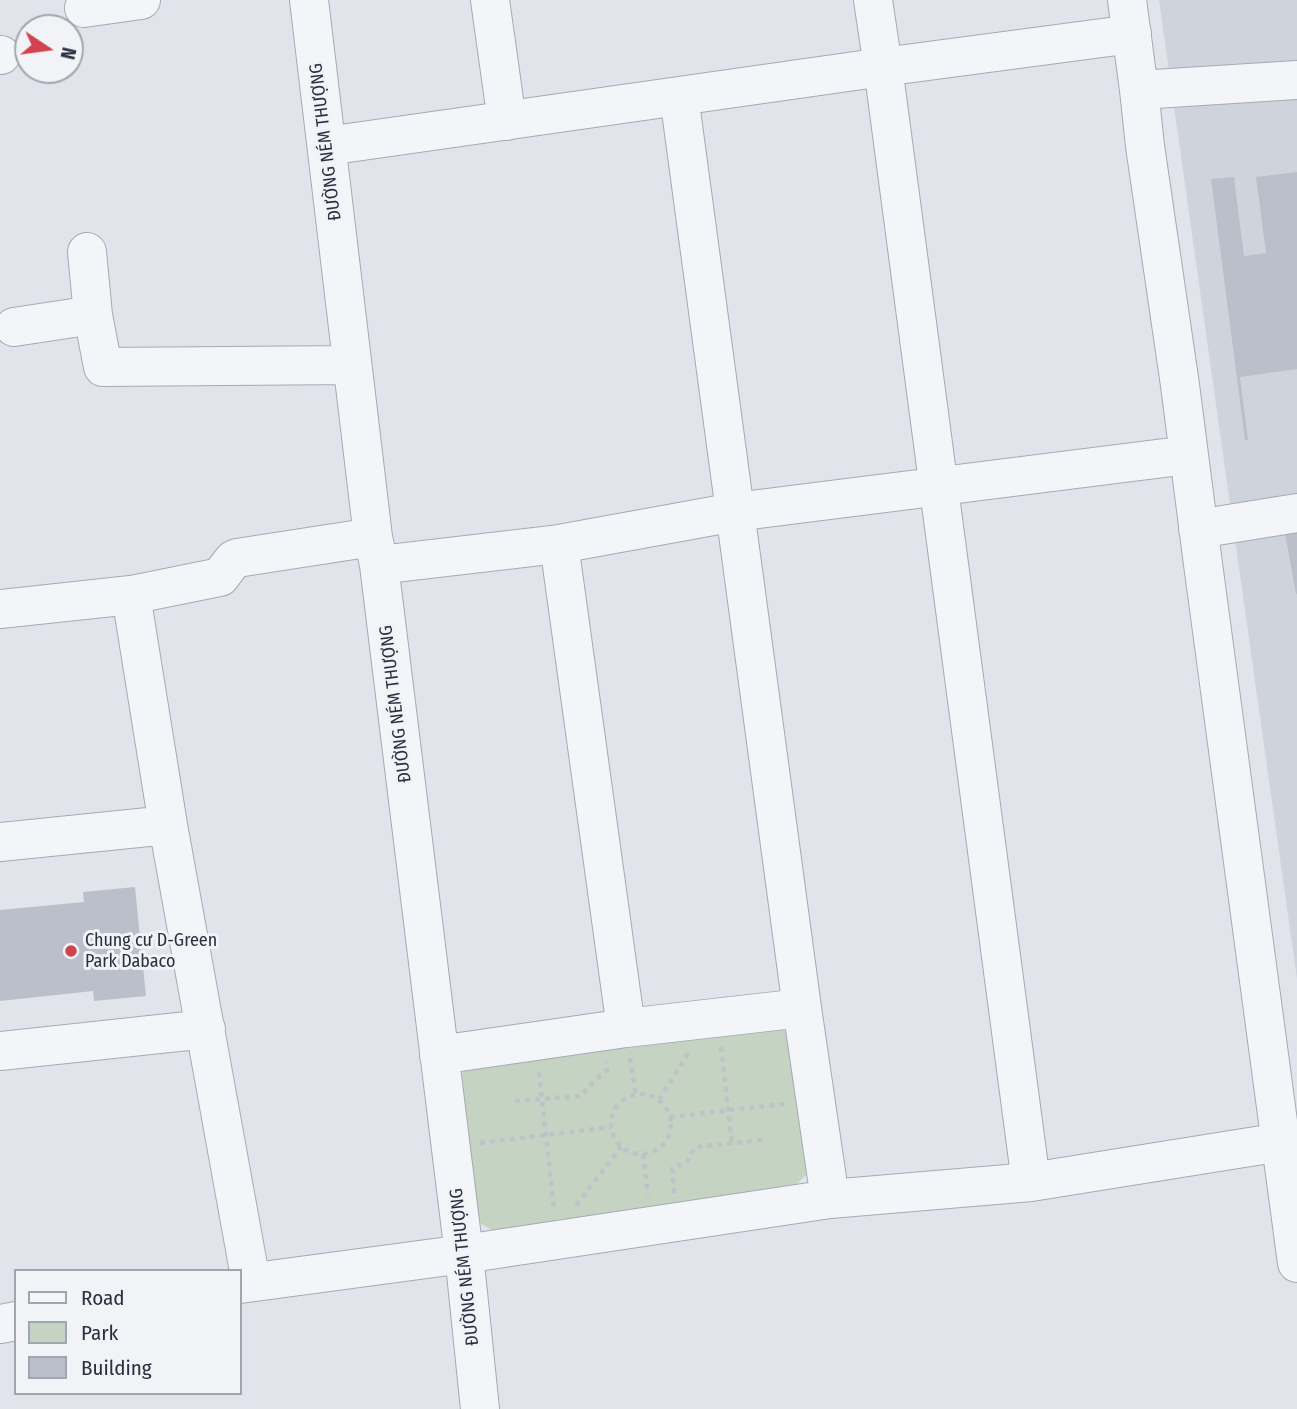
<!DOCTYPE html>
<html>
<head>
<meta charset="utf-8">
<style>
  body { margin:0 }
  #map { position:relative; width:1297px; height:1409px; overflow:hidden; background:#e1e4ea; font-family:"Fira Sans Condensed",sans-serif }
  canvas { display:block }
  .legend { position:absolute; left:14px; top:1269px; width:228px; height:126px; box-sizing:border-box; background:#f1f3f7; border:2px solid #a1a5af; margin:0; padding:9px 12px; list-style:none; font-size:21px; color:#293042 }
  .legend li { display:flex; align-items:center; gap:14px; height:35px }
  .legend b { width:35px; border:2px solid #a1a5af }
  .north { position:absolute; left:14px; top:14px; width:70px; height:70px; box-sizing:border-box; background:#f1f3f7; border:2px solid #a1a5af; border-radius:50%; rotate:103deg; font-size:19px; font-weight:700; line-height:28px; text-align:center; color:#293042 }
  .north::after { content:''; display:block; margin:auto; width:24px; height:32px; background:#d1444f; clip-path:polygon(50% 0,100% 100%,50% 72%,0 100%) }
</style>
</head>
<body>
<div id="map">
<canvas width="1297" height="1409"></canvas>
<ul class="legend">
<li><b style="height:9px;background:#f4f5f8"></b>Road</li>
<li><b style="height:19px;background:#c5d4c2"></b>Park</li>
<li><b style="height:19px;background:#bbbfca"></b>Building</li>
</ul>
<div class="north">N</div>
</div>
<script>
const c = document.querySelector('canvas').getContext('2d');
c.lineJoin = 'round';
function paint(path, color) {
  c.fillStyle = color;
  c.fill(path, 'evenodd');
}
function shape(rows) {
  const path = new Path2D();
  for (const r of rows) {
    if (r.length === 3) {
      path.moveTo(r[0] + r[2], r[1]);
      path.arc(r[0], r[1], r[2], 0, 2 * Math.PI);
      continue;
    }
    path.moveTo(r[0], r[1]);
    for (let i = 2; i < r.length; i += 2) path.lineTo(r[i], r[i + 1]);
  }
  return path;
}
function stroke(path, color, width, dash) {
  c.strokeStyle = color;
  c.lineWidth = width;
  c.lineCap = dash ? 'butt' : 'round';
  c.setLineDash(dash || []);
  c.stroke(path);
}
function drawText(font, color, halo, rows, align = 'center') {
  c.font = font + ' "Fira Sans Condensed",sans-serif';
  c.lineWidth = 6;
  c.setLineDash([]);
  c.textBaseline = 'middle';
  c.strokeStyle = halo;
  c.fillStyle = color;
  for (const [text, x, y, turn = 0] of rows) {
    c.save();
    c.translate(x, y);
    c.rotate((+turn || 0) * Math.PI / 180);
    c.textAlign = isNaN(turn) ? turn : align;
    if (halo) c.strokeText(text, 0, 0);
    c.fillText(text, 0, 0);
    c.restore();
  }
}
paint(shape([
  [1159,0,1297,0,1297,979]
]), '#cfd3dc');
paint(shape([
  [764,1024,784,1030,792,1038,809,1172,788,1193,495,1232,476,1221,462,1074,473,1058]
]), '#c5d4c2');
paint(shape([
  [1297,172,1297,369,1240,377,1248,440,1245,440,1211,179,1234,177,1244,256,1266,253,1256,177],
  [1297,531,1297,594,1296,594,1285,533],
  [135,887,146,996,94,1001,93,991,0,1001,0,910,84,902,83,892]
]), '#bbbfca');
const minor = shape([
  [309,0,373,537,379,565,464,1254,480,1409],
  [490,0,507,121],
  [873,0,883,67,1132,34],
  [1127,0,1139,90,1145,146,1180,385,1203,564,1297,1263],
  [84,8,141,0],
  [0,55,1,55],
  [1139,90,1297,80],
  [679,96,802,1008,830,1199],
  [327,146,883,67,1031,1182],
  [87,252,93,315,103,367,352,365],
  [14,327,93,315],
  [1198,529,1297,513],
  [559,544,626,1028],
  [379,565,559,544,735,512,1188,455],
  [131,595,168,825,251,1282],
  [0,609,131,595,220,577,233,560,237,558,373,537],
  [0,842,168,825],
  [0,1051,206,1029],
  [439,1055,626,1028,802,1008],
  [240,1284,464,1254,830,1199,1031,1182,1281,1142],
  [0,1324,16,1321]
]);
stroke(minor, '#a6aab4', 40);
stroke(shape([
  [721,1047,732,1143],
  [630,1058,636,1095],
  [539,1072,554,1209],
  [641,1124,30],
  [659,1100,688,1053],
  [515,1101,581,1096,593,1082,607,1070,606,1062],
  [670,1117,784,1104],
  [480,1143,611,1127],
  [643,1154,648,1195],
  [674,1193,672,1169,688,1161,695,1147,763,1140],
  [576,1205,621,1147]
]), '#bfc2c9', 4.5, [5, 5]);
stroke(minor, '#f4f5f8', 38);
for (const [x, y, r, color] of [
  [71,951,7,"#d1444f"]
]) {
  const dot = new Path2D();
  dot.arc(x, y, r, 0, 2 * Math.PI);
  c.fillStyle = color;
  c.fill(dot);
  stroke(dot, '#f1f3f7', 2.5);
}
drawText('18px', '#293042', '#f1f3f7', [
  ["ĐƯỜNG NÉM THƯỢNG",326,142,-97],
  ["ĐƯỜNG NÉM THƯỢNG",396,704,-97],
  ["ĐƯỜNG NÉM THƯỢNG",465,1267,-96]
]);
drawText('18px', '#293042', '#f1f3f7', [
  ["Chung cư D-Green",85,941],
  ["Park Dabaco",85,962]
], 'left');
</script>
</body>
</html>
